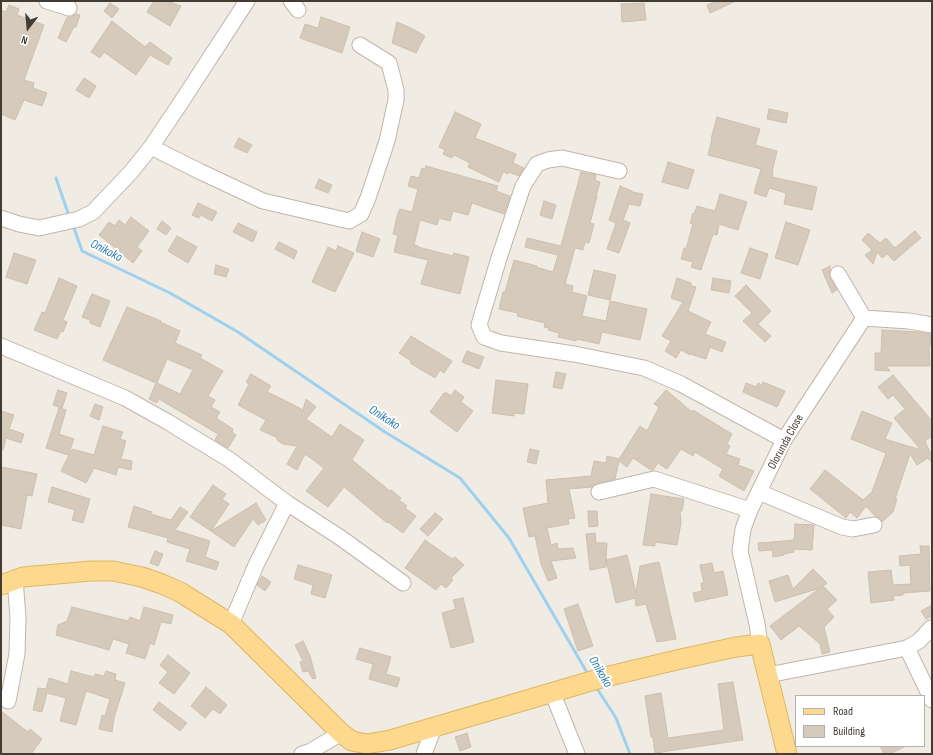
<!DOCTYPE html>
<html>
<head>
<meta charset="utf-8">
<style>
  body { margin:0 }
  #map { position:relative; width:933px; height:755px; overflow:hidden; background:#f1ece3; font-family:"Sofia Sans Condensed",sans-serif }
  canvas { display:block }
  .frame { position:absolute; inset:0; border:2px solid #423c33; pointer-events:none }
  .legend { position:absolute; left:795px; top:695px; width:130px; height:52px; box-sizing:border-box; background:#fff; border:1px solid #b3b1ad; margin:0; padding:5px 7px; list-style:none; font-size:12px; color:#423c33 }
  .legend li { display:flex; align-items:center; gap:8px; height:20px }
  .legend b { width:20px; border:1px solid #b3b1ad }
  .north { position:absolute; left:8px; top:8px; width:40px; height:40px; -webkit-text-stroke:3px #fff; paint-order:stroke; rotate:196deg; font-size:11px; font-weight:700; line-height:16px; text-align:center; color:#423c33 }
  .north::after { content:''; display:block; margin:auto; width:14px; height:18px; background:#423c33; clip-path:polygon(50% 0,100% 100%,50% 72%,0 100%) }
</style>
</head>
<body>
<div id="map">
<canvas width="933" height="755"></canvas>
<div class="frame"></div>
<ul class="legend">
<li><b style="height:5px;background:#fdd990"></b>Road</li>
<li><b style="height:11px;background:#d5cabb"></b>Building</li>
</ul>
<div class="north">N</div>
</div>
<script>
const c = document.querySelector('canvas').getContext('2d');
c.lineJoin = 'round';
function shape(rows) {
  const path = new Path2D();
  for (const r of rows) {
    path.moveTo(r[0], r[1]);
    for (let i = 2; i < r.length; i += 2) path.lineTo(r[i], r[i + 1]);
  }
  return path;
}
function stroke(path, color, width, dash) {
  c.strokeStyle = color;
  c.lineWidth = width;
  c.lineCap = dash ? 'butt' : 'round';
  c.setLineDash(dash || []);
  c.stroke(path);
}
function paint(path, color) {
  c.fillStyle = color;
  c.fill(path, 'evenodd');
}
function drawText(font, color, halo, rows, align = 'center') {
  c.font = font + ' "Sofia Sans Condensed",sans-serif';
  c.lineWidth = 4;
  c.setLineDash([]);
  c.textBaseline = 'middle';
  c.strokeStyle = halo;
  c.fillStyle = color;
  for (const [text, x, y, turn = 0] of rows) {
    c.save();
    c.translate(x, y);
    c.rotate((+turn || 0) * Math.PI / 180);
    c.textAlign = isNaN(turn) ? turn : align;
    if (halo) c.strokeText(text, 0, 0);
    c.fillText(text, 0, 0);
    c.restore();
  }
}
stroke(shape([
  [56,178,69,216],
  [73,225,82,251,170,293,238,332,385,432,460,478,509,538,589,676],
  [596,687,616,718,630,754]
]), '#9ed1ee', 3);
const building = shape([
  [154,1,167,1,181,6,170,26,147,12,154,1],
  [717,1,736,1,710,13,707,5,717,1],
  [110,3,119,9,112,18,104,11,110,3],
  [644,3,646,20,622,22,621,4,644,3],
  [9,5,19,9,17,15,44,25,24,80,34,83,33,88,47,93,42,106,24,100,15,120,1,114,1,10,6,12,9,5],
  [76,14,80,15,76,27,74,27,66,42,58,38,67,17,71,17,76,14],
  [321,17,350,27,342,53,300,38,305,24,318,28,321,17],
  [112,21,145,47,150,42,172,58,168,65,150,55,136,75,104,52,100,58,91,52,112,21],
  [397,22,413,29,425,36,416,53,392,43,397,22],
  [84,78,96,86,89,98,76,90,84,78],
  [769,109,788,113,786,123,767,119,769,109],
  [455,112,481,124,475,138,516,154,513,163,524,168,519,176,509,172,508,174,503,172,499,182,468,167,470,163,454,155,452,158,443,154,445,150,439,147,455,112],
  [717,117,760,129,755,145,777,151,772,172,773,172,772,177,817,187,812,210,784,204,786,193,769,188,766,197,754,193,761,169,708,155,712,139,711,139,717,117],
  [239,138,252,145,247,153,234,147,239,138],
  [668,162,694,170,688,189,662,182,668,162],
  [426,166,498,186,496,191,510,196,504,214,472,203,468,215,453,211,450,221,439,218,437,225,420,220,414,245,418,246,418,247,453,256,454,253,469,257,460,294,421,284,428,260,394,252,398,235,393,234,398,213,400,209,412,212,418,189,408,186,411,176,419,178,422,168,425,169,426,166],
  [581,172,596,175,595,180,600,182,596,196,597,196,590,223,594,224,589,243,585,242,583,250,575,248,565,284,573,286,572,292,587,296,582,316,606,321,610,301,647,309,640,340,602,332,599,344,577,339,576,341,558,337,559,333,548,330,549,328,544,327,545,323,517,316,518,313,499,309,503,292,505,292,514,260,537,266,536,267,553,272,558,255,525,247,527,238,561,246,581,172],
  [319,179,332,185,328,193,315,188,319,179],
  [620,186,632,191,632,192,643,194,640,206,629,204,623,220,630,223,619,253,607,249,616,223,609,220,620,186],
  [720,194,747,202,738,230,719,224,717,235,713,234,701,270,691,267,693,262,681,259,684,248,686,249,693,224,690,223,693,213,694,214,697,206,715,211,720,194],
  [544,201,556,205,552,219,540,215,544,201],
  [198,203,217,212,212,221,201,215,199,218,192,215,198,203],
  [131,217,149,231,137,247,142,251,133,263,99,235,109,222,115,226,119,220,125,225,131,217],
  [162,221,171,228,166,235,157,229,162,221],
  [786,222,810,230,798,265,775,258,786,222],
  [238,223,257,232,253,242,233,232,238,223],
  [915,231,921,238,894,261,887,254,882,258,877,252,873,264,865,255,872,250,862,240,868,233,880,243,886,238,895,248,915,231],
  [362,232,380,239,373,257,356,251,362,232],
  [177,236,197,247,188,263,168,251,177,236],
  [279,242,297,251,294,259,275,249,279,242],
  [338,246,354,253,335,292,312,282,328,247,336,251,338,246],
  [750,248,768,254,760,279,741,273,750,248],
  [14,253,36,260,27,284,6,277,14,253],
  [216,265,229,269,226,277,214,274,216,265],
  [830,266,830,278,837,290,832,293,822,270,830,266],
  [594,270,616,275,610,300,588,295,594,270],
  [59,278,77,286,63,320,67,322,63,332,61,331,57,339,34,330,42,312,45,313,59,278],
  [677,278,691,283,691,286,696,287,688,311,711,322,705,334,726,342,722,352,710,347,706,359,690,354,690,355,681,350,676,358,665,351,671,341,662,336,683,302,671,298,677,278],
  [713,278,731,281,729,293,711,290,713,278],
  [746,285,771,311,758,324,771,336,765,342,743,321,752,313,735,296,746,285],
  [92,294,110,301,100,327,90,323,90,320,82,317,92,294],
  [127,307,161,321,160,322,180,331,175,343,202,355,200,358,223,371,208,396,215,400,211,407,220,412,216,418,233,429,232,432,236,435,228,448,215,440,218,434,159,399,157,403,149,399,156,383,103,360,127,307],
  [167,359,193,370,180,394,157,383,167,359],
  [882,330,919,332,931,334,930,347,929,347,930,366,886,366,890,371,875,370,875,353,881,353,882,330],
  [411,336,452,361,444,373,440,370,435,378,410,363,411,361,399,353,411,336],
  [467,351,484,357,479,369,462,362,467,351],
  [556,372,566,374,562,389,553,387,556,372],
  [251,374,271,386,267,392,284,400,303,410,306,399,316,407,306,419,332,437,340,424,364,440,352,460,390,491,391,490,401,498,399,500,407,506,405,508,416,516,403,533,388,522,387,523,344,487,328,507,306,491,324,468,305,454,297,470,287,464,297,446,283,444,278,441,276,437,260,430,266,420,238,405,244,394,249,384,246,382,251,374],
  [893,375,932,421,932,436,925,441,930,452,932,453,932,463,928,458,917,465,910,454,895,499,897,499,893,512,882,522,881,519,875,516,866,506,857,518,850,512,846,518,810,489,825,470,863,500,872,492,886,453,851,439,862,411,892,423,885,439,921,450,894,418,905,409,893,395,888,399,878,387,893,375],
  [496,380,528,384,524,414,514,413,514,416,492,413,496,380],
  [763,382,785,391,777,407,743,392,746,383,756,387,758,383,762,385,763,382],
  [58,390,67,393,62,408,53,405,58,390],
  [455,390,464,397,461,402,473,411,457,432,430,412,444,393,447,393,451,396,455,390],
  [666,390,692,412,693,410,732,434,727,444,730,446,726,454,740,459,738,465,754,471,744,491,719,476,723,469,695,452,693,456,681,449,667,469,658,463,653,470,651,470,633,458,627,467,619,461,615,479,592,485,592,487,569,489,575,518,568,519,569,524,547,528,551,545,557,543,558,549,573,548,576,558,551,561,557,578,548,581,541,564,535,536,529,537,523,508,548,503,546,480,591,476,594,461,606,463,607,456,619,459,640,426,647,431,659,407,654,404,666,390],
  [95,404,103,407,99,420,90,416,95,404],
  [59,408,66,410,59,434,74,439,68,455,46,448,59,408],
  [1,411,14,415,9,429,24,434,21,443,6,438,3,450,1,450,1,411],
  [103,426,123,432,120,439,126,441,121,459,132,461,131,470,118,467,116,475,94,468,86,483,61,471,72,449,94,455,103,426],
  [530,449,539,451,536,464,527,462,530,449],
  [1,467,37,474,32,496,27,495,21,529,1,525,1,467],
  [213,485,226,494,222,499,229,504,211,531,190,517,213,485],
  [52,487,90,499,83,523,72,520,75,510,48,502,52,487],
  [651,494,684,499,682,511,680,511,681,523,677,545,655,542,655,546,643,545,651,494],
  [256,503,266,520,258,525,253,519,234,547,211,531,256,503],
  [134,506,152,512,151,514,171,520,180,507,188,512,175,530,210,541,205,557,219,562,216,570,186,561,190,549,167,542,168,538,128,527,134,506],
  [588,511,597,511,598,526,589,527,588,511],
  [435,513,443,519,428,536,420,529,435,513],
  [795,524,814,525,812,550,793,549,794,552,784,554,784,555,773,557,772,548,771,548,771,550,759,551,758,543,771,542,771,545,772,544,772,542,794,540,795,524],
  [595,533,596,543,607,543,606,560,627,555,636,593,640,566,659,562,676,639,657,642,646,604,636,606,635,598,616,603,606,560,606,567,590,570,586,534,595,533],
  [425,540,452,559,455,557,464,565,451,578,453,580,446,588,441,584,436,590,405,568,425,540],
  [920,546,929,546,930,591,903,593,903,595,893,596,894,600,871,603,868,572,891,570,893,585,911,584,910,565,900,566,899,556,921,554,920,546],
  [155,551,163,554,158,566,150,563,155,551],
  [712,563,714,573,723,571,728,595,695,602,693,593,702,591,701,583,704,583,700,565,712,563],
  [298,565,332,575,325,598,311,594,313,585,294,579,298,565],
  [813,569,827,583,822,587,823,586,837,600,827,609,834,617,824,627,830,652,822,654,820,644,799,626,781,640,770,626,820,588,775,602,769,581,788,575,793,589,813,569],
  [262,576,271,582,265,591,257,585,262,576],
  [463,598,474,642,451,648,442,613,456,609,453,600,463,598],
  [578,604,593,646,578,651,564,609,578,604],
  [932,605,932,616,926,619,921,611,932,605],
  [72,607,128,621,130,617,140,621,144,607,173,615,171,624,161,622,154,645,150,643,145,659,126,653,129,644,113,639,109,650,56,635,58,625,67,621,72,607],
  [303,641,310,656,316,678,313,679,308,671,303,672,300,662,303,661,295,645,303,641],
  [360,648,391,657,386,674,400,678,397,687,369,679,373,664,356,659,360,648],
  [168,655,190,673,174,694,159,683,168,672,160,665,168,655],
  [71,671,94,677,95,674,104,676,106,671,116,674,115,680,125,683,114,718,112,732,99,729,102,715,105,716,110,699,86,691,76,725,60,721,66,698,47,693,42,712,33,710,38,688,46,689,49,678,68,684,71,671],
  [733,682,743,740,655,753,653,737,651,737,645,696,661,693,668,738,724,730,718,684,733,682],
  [206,687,227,705,220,714,213,709,205,718,191,706,206,687],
  [159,702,187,723,180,731,153,710,159,702],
  [1,711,28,732,30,729,42,739,31,754,1,754,1,711],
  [467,733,471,747,460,751,455,737,467,733],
  [880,746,906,746,890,754,884,754,880,746]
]);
paint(building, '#d5cabb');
stroke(building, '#cdbfac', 1);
const minor = shape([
  [47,1,69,8],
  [291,1,298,10],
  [151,147,201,172,263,201,349,221,361,214,368,198,387,141,396,100,396,90,389,63,360,45],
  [619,171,562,158,548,160,537,164,523,186,499,258,479,325,484,337,501,343,574,354,644,368,681,384,784,440],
  [1,218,19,224,39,228,79,219,93,212,131,172,151,147,178,107,247,1],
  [838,274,864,318],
  [864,318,909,321,932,325],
  [1,346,125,398,168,422,230,460,287,503,341,538,403,583],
  [599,492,654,479,750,510],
  [759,492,842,527,853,529,874,525],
  [231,624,256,565,287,503],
  [760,644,757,624,740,551,743,529,750,510,784,440,864,318],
  [907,648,932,700],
  [768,675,907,648,919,641,931,628],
  [552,692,577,754],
  [8,701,17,654,18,617,15,579],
  [302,754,311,751,341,733],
  [424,754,434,727]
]);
const major = shape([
  [1,585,23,577,91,571,113,571,142,577,162,584,180,592,231,624,341,733,352,741,367,744,390,740,605,677,681,659,736,647,760,644,787,754]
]);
stroke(minor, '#bfb6a9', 17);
stroke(major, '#e1b561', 21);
stroke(minor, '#fff', 15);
stroke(major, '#fdd990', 19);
drawText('12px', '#423c33', '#fff', [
  ["Olorunda Close",786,442,-61]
]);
drawText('italic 13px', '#2f7cac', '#fff', [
  ["Onikoko",106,251,27],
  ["Onikoko",384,418,33],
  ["Onikoko",600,672,59]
]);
</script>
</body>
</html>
